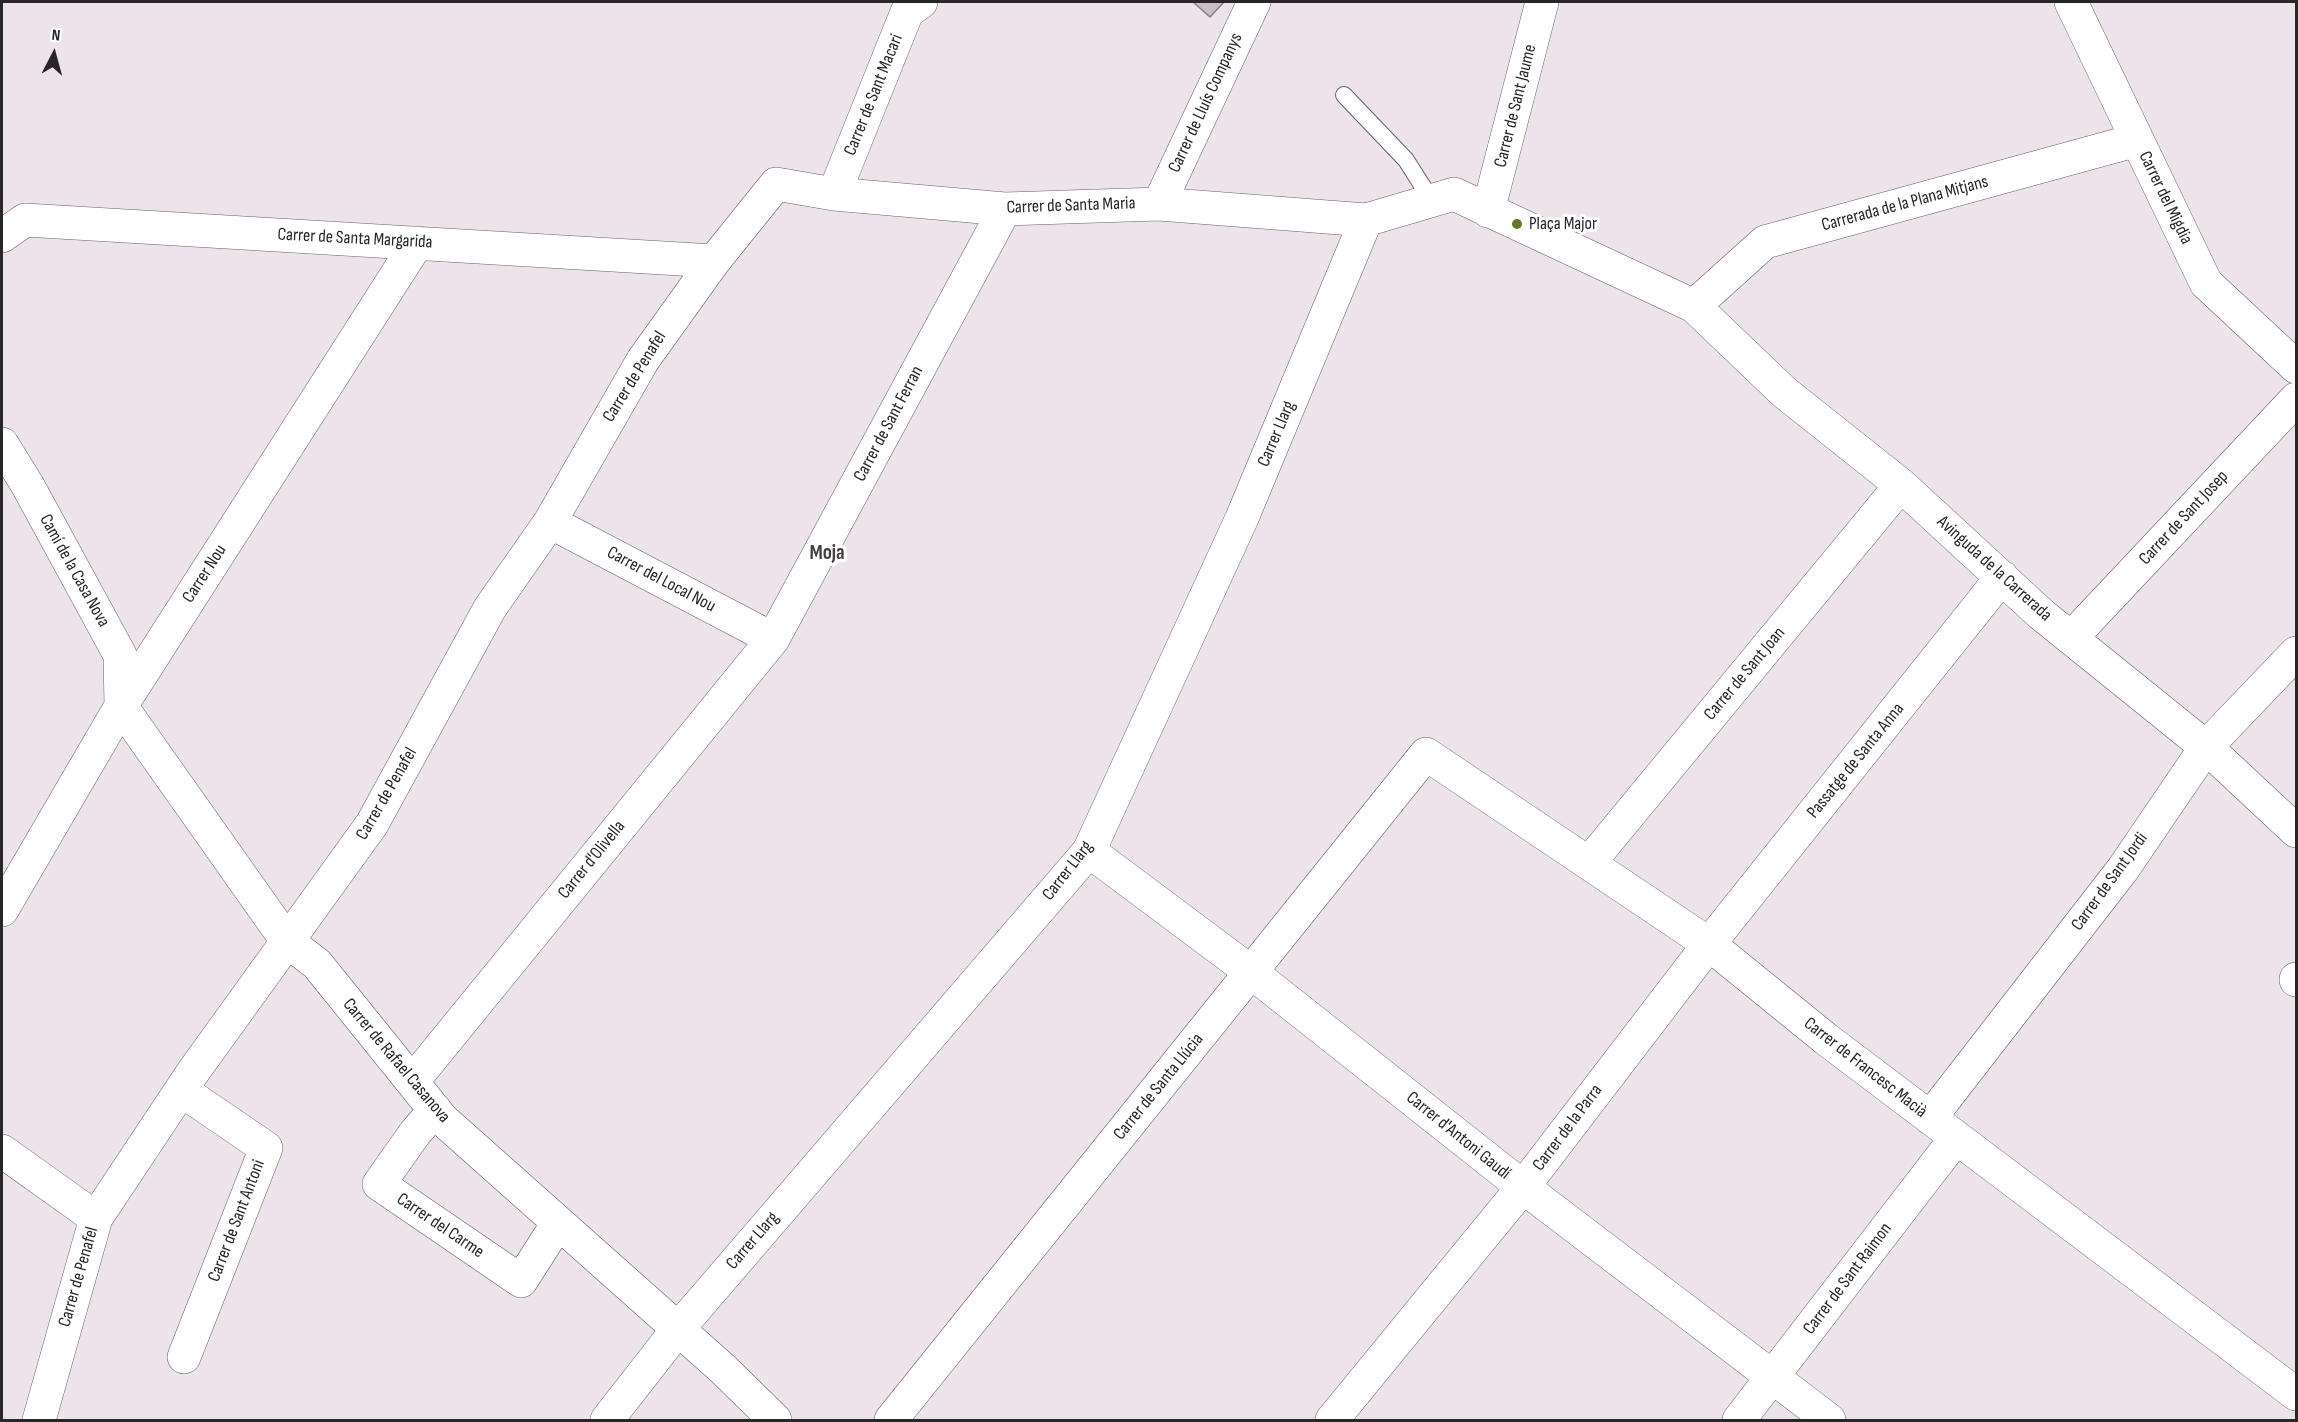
<!DOCTYPE html>
<html>
<head>
<meta charset="utf-8">
<style>
  body { margin:0 }
  #map { position:relative; width:2298px; height:1422px; overflow:hidden; background:#ece4ea; font-family:"Sofia Sans Condensed",sans-serif }
  canvas { display:block }
  .frame { position:absolute; inset:0; border:3px solid #292628; pointer-events:none }
  .north { position:absolute; left:24px; top:24px; width:60px; height:60px; -webkit-text-stroke:4px #fff; paint-order:stroke; rotate:6deg; font-size:16px; font-weight:700; line-height:24px; text-align:center; color:#292628 }
  .north::after { content:''; display:block; margin:auto; width:21px; height:27px; background:#292628; clip-path:polygon(50% 0,100% 100%,50% 72%,0 100%) }
</style>
</head>
<body>
<div id="map">
<canvas width="2298" height="1422"></canvas>
<div class="frame"></div>
<div class="north">N</div>
</div>
<script>
const c = document.querySelector('canvas').getContext('2d');
c.lineJoin = 'round';
function paint(path, color) {
  c.fillStyle = color;
  c.fill(path, 'evenodd');
}
function shape(rows) {
  const path = new Path2D();
  for (const r of rows) {
    path.moveTo(r[0], r[1]);
    for (let i = 2; i < r.length; i += 2) path.lineTo(r[i], r[i + 1]);
  }
  return path;
}
function stroke(path, color, width, dash) {
  c.strokeStyle = color;
  c.lineWidth = width;
  c.lineCap = dash ? 'butt' : 'round';
  c.setLineDash(dash || []);
  c.stroke(path);
}
function drawText(font, color, halo, rows, align = 'center') {
  c.font = font + ' "Sofia Sans Condensed",sans-serif';
  c.lineWidth = 6;
  c.setLineDash([]);
  c.textBaseline = 'middle';
  c.strokeStyle = halo;
  c.fillStyle = color;
  for (const [text, x, y, turn = 0] of rows) {
    c.save();
    c.translate(x, y);
    c.rotate((+turn || 0) * Math.PI / 180);
    c.textAlign = isNaN(turn) ? turn : align;
    if (halo) c.strokeText(text, 0, 0);
    c.fillText(text, 0, 0);
    c.restore();
  }
}
const building = shape([
  [1193,2,1224,2,1210,17,1193,2]
]);
paint(building, '#c7bfc5');
stroke(building, '#877f84', 1.5);
const lane = shape([
  [1344,95,1406,160,1432,201]
]);
const street = shape([
  [2071,2,2206,283,2296,367],
  [834,194,907,12,921,2],
  [1159,204,1254,2],
  [1488,211,1542,2],
  [2,236,25,220,714,261],
  [1694,306,1765,242,2137,140],
  [2,444,28,486,120,655,121,706,287,941,317,964,442,1119,723,1369,775,1420],
  [550,522,773,639],
  [2072,637,2296,399],
  [1089,851,1251,972,1523,1187,1829,1420],
  [1589,863,1901,485],
  [2,910,121,706,417,243],
  [2296,980,2296,979],
  [412,1082,773,639,1005,209],
  [181,1090,266,1148,184,1357],
  [435,1110,415,1133,379,1184,521,1281,558,1223],
  [1930,1118,2123,869,2206,747,2296,653],
  [2,1151,96,1218],
  [39,1420,96,1218,193,1072,372,824,490,608,550,522,643,360,714,261,776,184,834,194,1005,209,1159,204,1366,220,1454,194,1694,306,1784,392,1901,485,2041,614,2206,747,2296,831],
  [607,1420,678,1329,1089,851,1242,518,1366,220],
  [891,1420,1426,754,1709,944,1826,1039,2296,1394],
  [1332,1420,1523,1187,1709,944,2002,577],
  [1739,1420,1956,1138]
]);
stroke(lane, '#676065', 18);
stroke(street, '#676065', 34);
stroke(lane, '#fff', 16);
stroke(street, '#fff', 33);
for (const [x, y, r, color] of [
  [1517,224,6,"#63792a"]
]) {
  const dot = new Path2D();
  dot.arc(x, y, r, 0, 2 * Math.PI);
  c.fillStyle = color;
  c.fill(dot);
  stroke(dot, '#fff', 2);
}
drawText('18px', '#292628', '#fff', [
  ["Carrer de Sant Macari",874,95,-68],
  ["Carrer de Lluís Companys",1206,103,-65],
  ["Carrer de Sant Jaume",1516,106,-76],
  ["Carrer del Migdia",2165,198,64],
  ["Carrerada de la Plana Mitjans",1905,204,-15],
  ["Carrer de Santa Maria",1071,206,-2],
  ["Carrer de Santa Margarida",355,239,3],
  ["Carrer de Penafel",635,377,-58],
  ["Carrer de Sant Ferran",889,424,-62],
  ["Carrer Llarg",1277,434,-67],
  ["Carrer de Sant Josep",2184,518,-47],
  ["Avinguda de la Carrerada",1994,569,42],
  ["Camí de la Casa Nova",74,571,61],
  ["Carrer Nou",205,574,-57],
  ["Carrer del Local Nou",661,580,28],
  ["Carrer de Sant Joan",1745,674,-50],
  ["Passatge de Santa Anna",1856,761,-51],
  ["Carrer de Penafel",387,794,-60],
  ["Carrer d'Olivella",592,860,-51],
  ["Carrer Llarg",1068,871,-52],
  ["Carrer de Sant Jordi",2110,882,-54],
  ["Carrer de Rafael Casanova",396,1061,50],
  ["Carrer de Francesc Macià",1865,1068,38],
  ["Carrer de Santa Llúcia",1159,1087,-51],
  ["Carrer de la Parra",1568,1128,-53],
  ["Carrer d'Antoni Gaudí",1458,1136,39],
  ["Carrer de Sant Antoni",237,1221,-69],
  ["Carrer del Carme",440,1226,34],
  ["Carrer Llarg",753,1241,-49],
  ["Carrer de Penafel",79,1277,-74],
  ["Carrer de Sant Raimon",1848,1279,-53]
]);
drawText('18px', '#292628', '#fff', [
  ["Plaça Major",1529,224]
], 'left');
drawText('bold 21px', '#463f44', '#fff', [
  ["Moja",827,554]
]);
</script>
</body>
</html>
